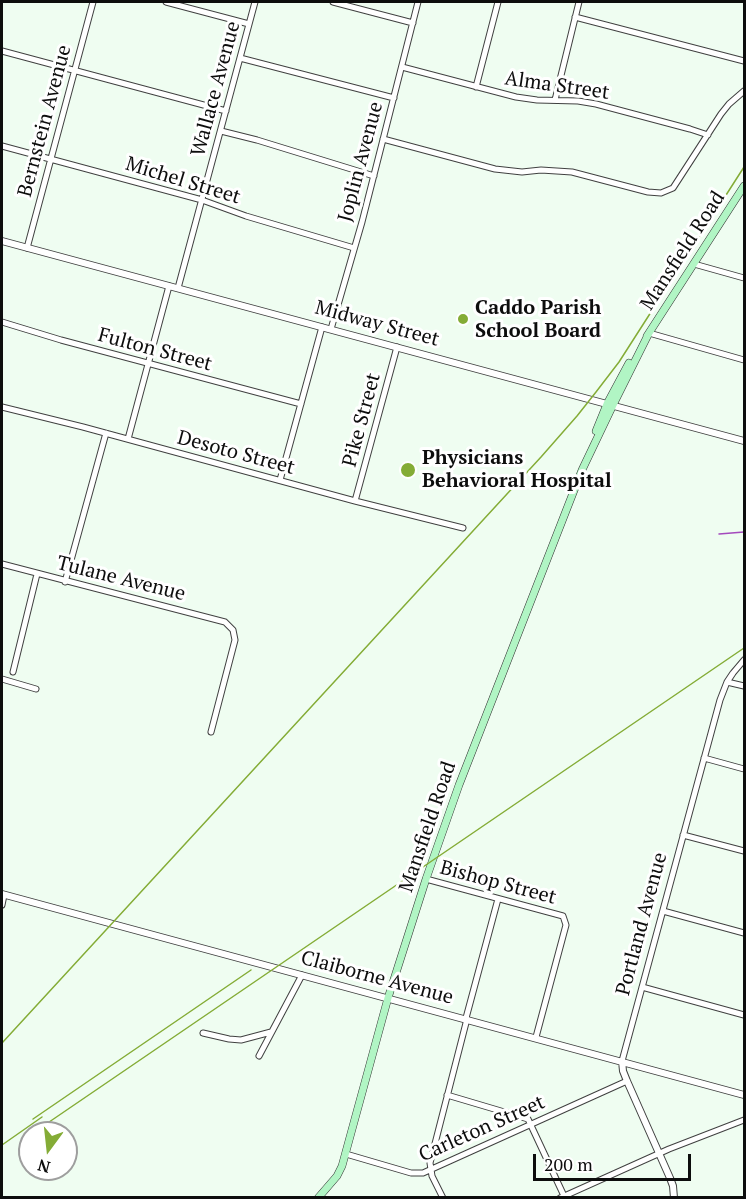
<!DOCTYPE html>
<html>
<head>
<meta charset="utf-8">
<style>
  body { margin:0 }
  #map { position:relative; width:746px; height:1199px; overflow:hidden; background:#effdf1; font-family:"PT Serif",serif }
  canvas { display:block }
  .frame { position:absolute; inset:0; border:3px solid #0d0d0d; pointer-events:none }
  .north { position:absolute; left:18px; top:1121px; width:60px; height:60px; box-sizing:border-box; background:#fff; border:2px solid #9e9e9e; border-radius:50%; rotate:195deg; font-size:16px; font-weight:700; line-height:24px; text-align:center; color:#0d0d0d }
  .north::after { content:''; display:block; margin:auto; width:21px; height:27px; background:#84ac36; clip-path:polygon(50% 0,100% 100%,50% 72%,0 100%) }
  .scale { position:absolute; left:533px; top:1154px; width:158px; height:27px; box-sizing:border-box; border:3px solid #0d0d0d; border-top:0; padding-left:8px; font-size:18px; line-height:21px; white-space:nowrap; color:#0d0d0d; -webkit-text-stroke:4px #fff; paint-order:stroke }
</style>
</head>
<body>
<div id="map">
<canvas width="746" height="1199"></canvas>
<div class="frame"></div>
<div class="north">N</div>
<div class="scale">200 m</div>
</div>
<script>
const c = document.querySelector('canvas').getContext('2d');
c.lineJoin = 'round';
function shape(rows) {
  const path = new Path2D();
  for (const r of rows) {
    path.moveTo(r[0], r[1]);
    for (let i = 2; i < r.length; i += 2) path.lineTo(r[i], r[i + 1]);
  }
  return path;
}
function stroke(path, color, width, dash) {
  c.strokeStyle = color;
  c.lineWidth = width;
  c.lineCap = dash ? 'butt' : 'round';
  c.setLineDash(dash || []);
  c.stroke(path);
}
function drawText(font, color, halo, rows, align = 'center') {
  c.font = font + ' "PT Serif",serif';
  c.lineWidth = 6;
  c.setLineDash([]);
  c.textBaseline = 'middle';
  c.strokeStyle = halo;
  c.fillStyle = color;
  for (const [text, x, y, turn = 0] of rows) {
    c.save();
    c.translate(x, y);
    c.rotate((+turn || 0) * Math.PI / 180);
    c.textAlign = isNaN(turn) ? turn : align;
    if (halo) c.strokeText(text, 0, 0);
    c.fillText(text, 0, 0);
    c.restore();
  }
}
stroke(shape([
  [719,534,744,532]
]), '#a449bd', 1.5);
const minor = shape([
  [166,2,249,24],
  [333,2,413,23],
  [575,17,744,61],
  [2,51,226,111],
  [240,58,394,98],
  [402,67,516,97,537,100,578,101,596,104,690,129,708,135],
  [476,87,498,2],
  [555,100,579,2],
  [221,131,257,140,374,176],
  [383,139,495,169,522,172,541,170,572,172,648,192,661,193,673,188,721,114,729,104,744,91],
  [2,146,202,200,246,216,354,248],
  [27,248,93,2],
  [694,264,744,278],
  [178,288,255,2],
  [2,322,61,340,301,404],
  [331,329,362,222,418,2],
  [649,333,744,360],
  [2,407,83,427,355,501,463,528],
  [128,439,169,286],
  [280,480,322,327],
  [355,501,397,347],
  [2,564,225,622,233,630,235,640,211,732],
  [65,582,106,433],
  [13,672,37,574],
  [2,679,36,689],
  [727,682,744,686],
  [704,758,744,769],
  [683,835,744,851],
  [426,879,563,916,566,925,536,1037],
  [2,905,4,895],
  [663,911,744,933],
  [642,987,744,1015],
  [466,1018,498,899],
  [203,1033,229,1039,241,1040,271,1032],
  [259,1056,302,975],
  [622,1061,720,700,727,682,733,673,744,660],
  [447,1095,528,1119,565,1198],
  [346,1154,411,1173,423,1173,627,1081],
  [443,1198,432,1176,430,1163,467,1019],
  [560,1198,669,1149,744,1120]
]);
const tertiary = shape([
  [2,241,744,441],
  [2,894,744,1095],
  [622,1061,623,1071,627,1081,670,1178,673,1186,674,1198]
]);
const secondary = shape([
  [647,336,744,186],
  [596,431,607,404,629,363],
  [318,1198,337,1176,342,1166,388,998,426,879,459,785,582,470,613,405,649,333]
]);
stroke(minor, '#404040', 7);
stroke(tertiary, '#404040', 8);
stroke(secondary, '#2f2f2f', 8);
stroke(minor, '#fff', 5);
stroke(tertiary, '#fff', 6);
stroke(secondary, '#b1f5c4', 7);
stroke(shape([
  [2,1043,541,457,577,416,596,392,619,362,744,167],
  [33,1119,251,970],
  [33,1133,744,648],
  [2,1145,42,1117]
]), '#84ac36', 1.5);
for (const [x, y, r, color] of [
  [463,319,6,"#84ac36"],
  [408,470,8,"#84ac36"]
]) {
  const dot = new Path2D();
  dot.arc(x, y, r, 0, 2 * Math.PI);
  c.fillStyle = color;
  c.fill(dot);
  stroke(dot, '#fff', 2);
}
drawText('20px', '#0d0d0d', '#fff', [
  ["Alma Street",557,86,8],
  ["Wallace Avenue",216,89,-75],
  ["Bernstein Avenue",45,121,-75],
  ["Joplin Avenue",361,162,-75],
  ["Michel Street",183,181,17],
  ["Mansfield Road",683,251,-57],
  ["Midway Street",377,324,15],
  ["Fulton Street",155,350,15],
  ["Pike Street",362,420,-75],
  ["Desoto Street",236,453,15],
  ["Tulane Avenue",121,579,14],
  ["Mansfield Road",428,827,-71],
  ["Bishop Street",498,883,15],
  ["Portland Avenue",642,924,-75],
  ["Claiborne Avenue",377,978,15],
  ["Carleton Street",482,1129,-24]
]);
drawText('bold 20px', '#0d0d0d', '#fff', [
  ["Caddo Parish",475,308],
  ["School Board",475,331],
  ["Physicians",422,458],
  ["Behavioral Hospital",422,481]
], 'left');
</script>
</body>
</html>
